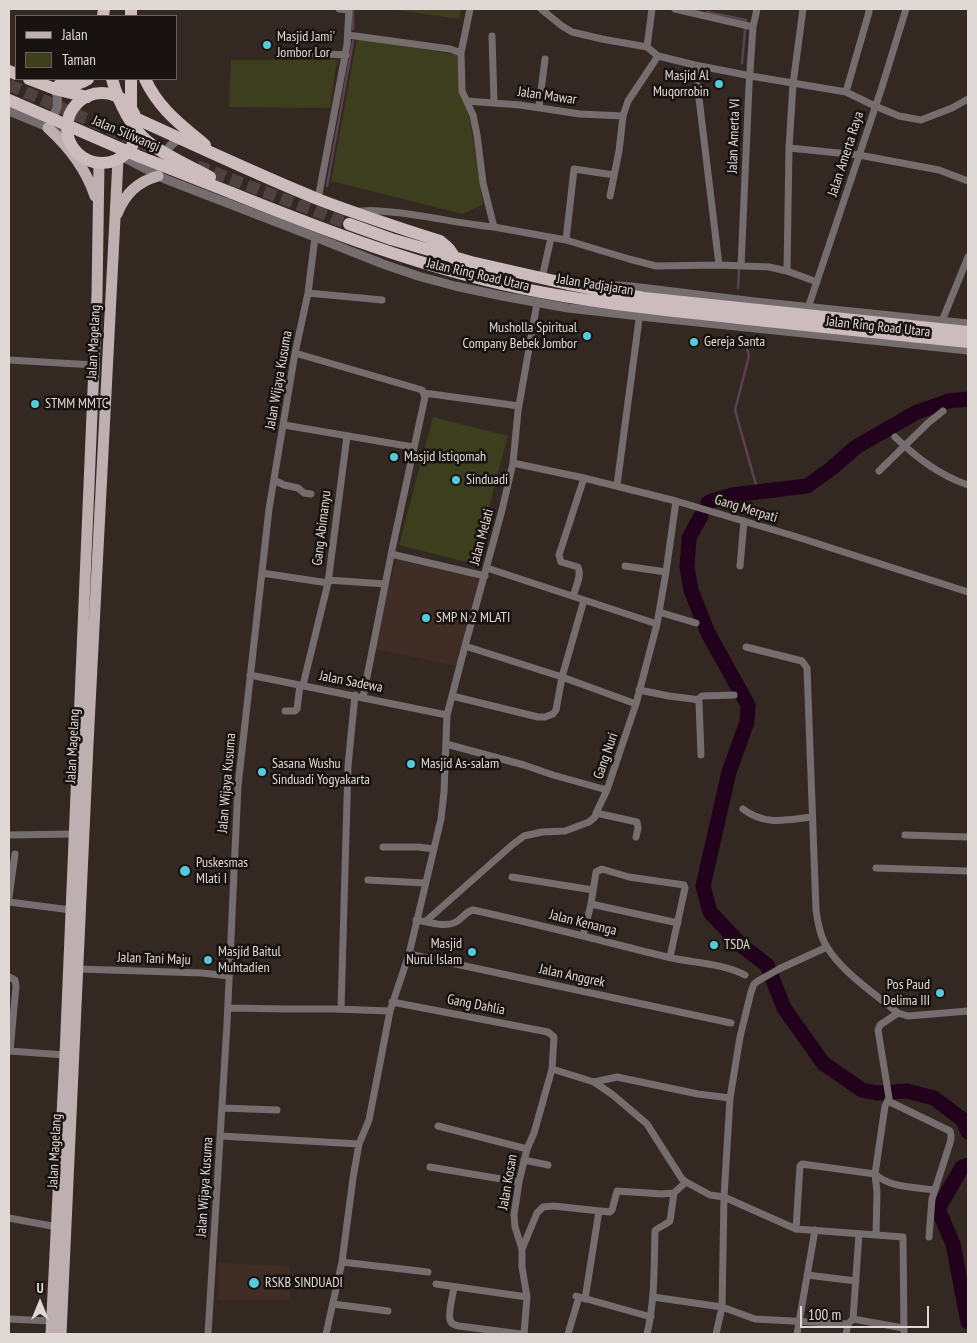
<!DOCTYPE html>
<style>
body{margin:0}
#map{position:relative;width:977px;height:1343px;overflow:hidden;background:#342823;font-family:"PT Sans Narrow",sans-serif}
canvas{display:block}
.frame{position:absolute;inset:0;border:10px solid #e0d8d4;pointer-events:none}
.legend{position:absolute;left:15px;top:15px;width:162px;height:65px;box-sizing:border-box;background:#181210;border:1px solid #68615e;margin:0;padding:6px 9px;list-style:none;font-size:15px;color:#e0d8d4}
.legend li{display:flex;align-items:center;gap:10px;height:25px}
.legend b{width:25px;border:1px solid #68615e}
.north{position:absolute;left:15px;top:1278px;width:50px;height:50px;-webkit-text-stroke:4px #181210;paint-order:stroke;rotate:0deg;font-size:14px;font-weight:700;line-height:20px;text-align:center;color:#e0d8d4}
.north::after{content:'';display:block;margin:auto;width:18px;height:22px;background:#e0d8d4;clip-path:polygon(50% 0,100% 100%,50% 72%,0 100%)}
.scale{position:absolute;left:800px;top:1306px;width:129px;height:22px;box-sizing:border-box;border:2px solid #e0d8d4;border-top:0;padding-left:6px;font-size:15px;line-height:18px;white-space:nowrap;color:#e0d8d4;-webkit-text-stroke:4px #181210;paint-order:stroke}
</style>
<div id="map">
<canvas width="977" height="1343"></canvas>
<div class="frame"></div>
<ul class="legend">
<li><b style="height:6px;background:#beafb1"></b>Jalan</li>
<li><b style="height:14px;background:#3d3e1d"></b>Taman</li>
</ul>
<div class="north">U</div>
<div class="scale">100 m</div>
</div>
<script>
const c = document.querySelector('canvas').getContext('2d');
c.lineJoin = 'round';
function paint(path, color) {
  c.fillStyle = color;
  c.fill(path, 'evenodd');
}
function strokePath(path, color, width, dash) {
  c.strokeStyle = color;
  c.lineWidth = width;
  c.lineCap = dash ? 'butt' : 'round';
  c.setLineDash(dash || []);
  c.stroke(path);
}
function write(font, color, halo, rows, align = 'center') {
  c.font = font + ' "PT Sans Narrow",sans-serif';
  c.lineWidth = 5;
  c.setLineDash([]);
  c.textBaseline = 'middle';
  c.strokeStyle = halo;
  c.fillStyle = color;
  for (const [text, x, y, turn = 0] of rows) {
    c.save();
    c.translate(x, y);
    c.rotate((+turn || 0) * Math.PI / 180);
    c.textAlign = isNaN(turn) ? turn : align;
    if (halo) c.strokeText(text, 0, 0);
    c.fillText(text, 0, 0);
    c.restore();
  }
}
paint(new Path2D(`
 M397,560L480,578L457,666L375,649L388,591Z
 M219,1263L290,1266V1300H218Z`), '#402d26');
paint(new Path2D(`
 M389,9H461L459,19Z
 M357,38L457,55L460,94L469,114L483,204L463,214L331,181Z
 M231,60H337L330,108L229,107Z
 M433,417L508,436L474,564L399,545Z`), '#3d3e1d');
strokePath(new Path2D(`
 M707,12L746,20L742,63
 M353,29V9
 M327,186L353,41
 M738,288L739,269
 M743,335L749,356L735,410L758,492`), '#5a4252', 2.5);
strokePath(new Path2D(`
 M708,503C716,498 724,498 732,495L807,486L832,468L856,447L917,412L949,401L968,399
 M701,516L689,538L687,567L691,590L708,633L748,705L747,722L729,772L703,886L710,912L741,945L767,965L784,1008L823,1063L862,1090L877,1093L907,1091L934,1098L963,1120L968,1132
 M968,1165L962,1167L938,1209L953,1244L968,1322`), '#21011b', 15);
strokePath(new Path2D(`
 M9,85L155,149
 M197,166L349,224`), '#4e423e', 12, [12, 6]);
strokePath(new Path2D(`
 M339,9L348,10
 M541,9L562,26L572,32L602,39L647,47
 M675,9L753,27
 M348,35L450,49L461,53L462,91L473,115L477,135L483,183L494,227L566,240L629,259L656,266L719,265L769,267L787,271L817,282
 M492,36L494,103
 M302,53L346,55
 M461,53L470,9
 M658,56L695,65L751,76L846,92L875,106L899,116L921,120L952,108L968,99
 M695,65L719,265
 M846,92L869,12V9
 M467,101L520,105L580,114L623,116
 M539,107L545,59
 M789,148L859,155L939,170L968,181
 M610,196L619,151L623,116L628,101L658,56L647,47L652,9
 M318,199L347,45L349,9
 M357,212C368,209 379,211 391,212C426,215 460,224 494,227
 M566,240L574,169L614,175
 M741,266L749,86L753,27L757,9
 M787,271L789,148L793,84L803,9
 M542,278L551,238
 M308,293L382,300
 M808,308L881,90L906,9
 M942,321L968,257
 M295,353L422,390L425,397L393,545L363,697
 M9,360L94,365
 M424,393L519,406
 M284,425L413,447
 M895,437C917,458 939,475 968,485
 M513,463L584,478L676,501L794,536L968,592
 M879,471L928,423L943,411
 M274,480L284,485L298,488L304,493L311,494
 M617,485L640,312
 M391,554L485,576
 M625,566L666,572
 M740,566L744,521
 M487,568L657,624
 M262,573L328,583
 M328,580L385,584
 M573,596C576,587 582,575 578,567L561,562L559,555L584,478
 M659,612L696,623
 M465,646L562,677L636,704
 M746,647L802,661L807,668L816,910C818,923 820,936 827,947C842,972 875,994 898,1013L908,1016L968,1011
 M250,675L447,715
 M303,685L328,583L347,436
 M639,690L669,696L693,699L697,700L699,702L701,755
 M452,696L538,717H545L553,714L556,710L562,677L584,600
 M697,700L702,696L734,695
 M285,711H295L297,709L300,685
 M446,744L524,765L553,775L607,790
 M743,809C765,826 786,820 812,817
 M596,813L637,822L638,828L636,837
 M9,835L74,834
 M905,835L968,837
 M383,847H418L434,849
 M876,868L968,871
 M512,877L593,890
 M368,880L425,883
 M9,897L15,854
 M9,902L71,910
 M591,904L678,923
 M416,920C428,922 445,928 456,922C463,918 465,912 473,910C538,924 602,941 667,957C693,963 722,963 745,975
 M426,921L512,845L524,836L542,832L565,831L589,822L595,817L596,813L607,790L636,704L657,624L666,572L676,501
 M583,936L591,904L596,872L602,869L629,877L684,885L685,888L670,957
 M409,954L731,1023
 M78,969L202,973L229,976
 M9,977L15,980L16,986L10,1051
 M392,1002L548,1032L554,1037L552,1069L534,1133L527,1149L519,1182L514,1215L515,1227L522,1249V1267L527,1297L524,1334
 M228,1008L286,1009H334L390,1011
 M341,1009L348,766L355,695
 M9,1051L65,1055
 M552,1069L594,1082L613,1095L647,1124L682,1179L686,1182L710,1195L724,1197L796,1229L903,1237L904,1334
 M594,1082L617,1077L698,1094L730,1098
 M888,1101L950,1131C952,1137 951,1140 949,1146L932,1199L929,1237
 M223,1108L277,1110
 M438,1126L527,1149
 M221,1136L359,1144
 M524,1160L548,1165
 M430,1167L519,1182
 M9,1218L57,1227
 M796,1229L800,1166L802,1164L875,1174L885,1106L889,1098L878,1030L880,1025L898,1013
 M876,1235L877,1192L875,1174C890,1188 915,1187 935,1190
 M522,1249L537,1213L543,1207L553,1206L610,1212L612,1210L617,1191L662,1194L674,1193L686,1182
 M342,1262L428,1272
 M807,1275L856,1281
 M436,1284L527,1297
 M454,1287C453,1295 447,1316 451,1322C453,1325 455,1325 459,1326L521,1334
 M576,1296L651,1317
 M653,1297L722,1307L755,1319L848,1324
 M585,1299L599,1211
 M333,1304L388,1311
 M9,1319L52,1321
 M853,1319L903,1328
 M208,1334L227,1024L238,786L269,509L295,353L308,293L315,237
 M326,1334L342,1262L353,1178L359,1144L369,1120L390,1011L409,954L441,819L444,792L447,715L465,646L502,510L513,463L518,411L537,303
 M568,1334L579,1297
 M647,1334C655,1300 654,1266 655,1231C658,1227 666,1225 670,1221L674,1193
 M716,1334L722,1307L724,1197L730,1098L740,1037L751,992L754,984L758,981L779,969L827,947
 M797,1334L815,1230
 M846,1334L848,1324L853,1319L859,1234`), '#756d6e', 7);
strokePath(new Path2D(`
 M9,111L43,125L69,140
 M48,122C58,112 60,102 55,89
 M123,157L165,179L315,237L383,264L418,276L455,286L502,296L568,308L640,316L968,350
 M163,157C167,148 172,143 180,138
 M605,291L617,286L632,287L755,302L968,324`), '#756d6e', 9);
strokePath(new Path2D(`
 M48,128C69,147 86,169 95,196
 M117,214C125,194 137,182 158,176
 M51,1334L65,1055L97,295L99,163
 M61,1334L88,744L118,160`), '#beafb1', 11);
strokePath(new Path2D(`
 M103,16L104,9
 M131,16V9
 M9,71L16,74
 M29,79L55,89L87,97
 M131,79V110
 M145,79C159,109 180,124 205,145
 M59,85C70,86 79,85 88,79
 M67 128a35 35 0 1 1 70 0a35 35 0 1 1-70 0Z
 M135,118C197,146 258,175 320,200C360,215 399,228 440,241C446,246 452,250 454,258
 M232,193C326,231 421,267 520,288C592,303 665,310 738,318C815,326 892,334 968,342
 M349,224L391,239L471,262L568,284L644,298L968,332`), '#cdbcbe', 12);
strokePath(new Path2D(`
 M112,79C118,101 132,131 152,145C169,157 191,167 210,177
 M9,100L138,156L232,193`), '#cdbcbe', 12);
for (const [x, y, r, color] of [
 [267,45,5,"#54cadd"],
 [719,84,5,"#54cadd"],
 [587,336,5,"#54cadd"],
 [694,342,5,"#54cadd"],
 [35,404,5,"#54cadd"],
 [394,457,5,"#54cadd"],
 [456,480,5,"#54cadd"],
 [426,618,5,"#54cadd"],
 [411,764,5,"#54cadd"],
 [262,772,5,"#54cadd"],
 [185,871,6,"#54cadd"],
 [714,945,5,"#54cadd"],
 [472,952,5,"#54cadd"],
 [208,960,5,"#54cadd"],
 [940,993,5,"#54cadd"],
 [254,1283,6,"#54cadd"]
]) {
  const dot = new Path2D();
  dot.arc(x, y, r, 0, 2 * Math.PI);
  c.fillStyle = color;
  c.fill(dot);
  strokePath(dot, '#181210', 2);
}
write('14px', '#e0d8d4', '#181210', [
 ["Masjid Jami'",277,37],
 ["Jombor Lor",277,53],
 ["Masjid Al",709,76,"right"],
 ["Muqorrobin",709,92,"right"],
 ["Musholla Spiritual",577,328,"right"],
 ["Company Bebek Jombor",577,344,"right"],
 ["Gereja Santa",704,342],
 ["STMM MMTC",45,404],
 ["Masjid Istiqomah",404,457],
 ["Sinduadi",466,480],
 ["SMP N 2 MLATI",436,618],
 ["Sasana Wushu",272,764],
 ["Sinduadi Yogyakarta",272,780],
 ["Masjid As-salam",421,764],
 ["Puskesmas",196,863],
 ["Mlati I",196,879],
 ["Masjid",462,944,"right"],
 ["Nurul Islam",462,960,"right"],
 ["TSDA",724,945],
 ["Masjid Baitul",218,952],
 ["Muhtadien",218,968],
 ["Pos Paud",930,985,"right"],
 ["Delima III",930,1001,"right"],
 ["RSKB SINDUADI",265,1283]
], 'left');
write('14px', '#e0d8d4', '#181210', [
 ["Jalan Mawar",547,96,8],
 ["Jalan Siliwangi",126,134,23],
 ["Jalan Amerta VI",734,136,-88],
 ["Jalan Amerta Raya",846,154,-72],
 ["Jalan Ring Road Utara",478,275,13],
 ["Jalan Padjajaran",595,285,9],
 ["Jalan Ring Road Utara",878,327,6],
 ["Jalan Magelang",94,342,-87],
 ["Jalan Wijaya Kusuma",279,380,-80],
 ["Gang Merpati",746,509,17],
 ["Gang Abimanyu",322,528,-83],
 ["Jalan Melati",482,537,-75],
 ["Jalan Sadewa",351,682,11],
 ["Jalan Magelang",73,746,-87],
 ["Gang Nuri",606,756,-71],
 ["Jalan Wijaya Kusuma",227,783,-85],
 ["Jalan Kenanga",583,923,14],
 ["Jalan Tani Maju",154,959,2],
 ["Jalan Anggrek",572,976,12],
 ["Gang Dahlia",476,1005,11],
 ["Jalan Magelang",55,1151,-87],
 ["Jalan Kosan",508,1182,-80],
 ["Jalan Wijaya Kusuma",205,1187,-86]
]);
</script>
